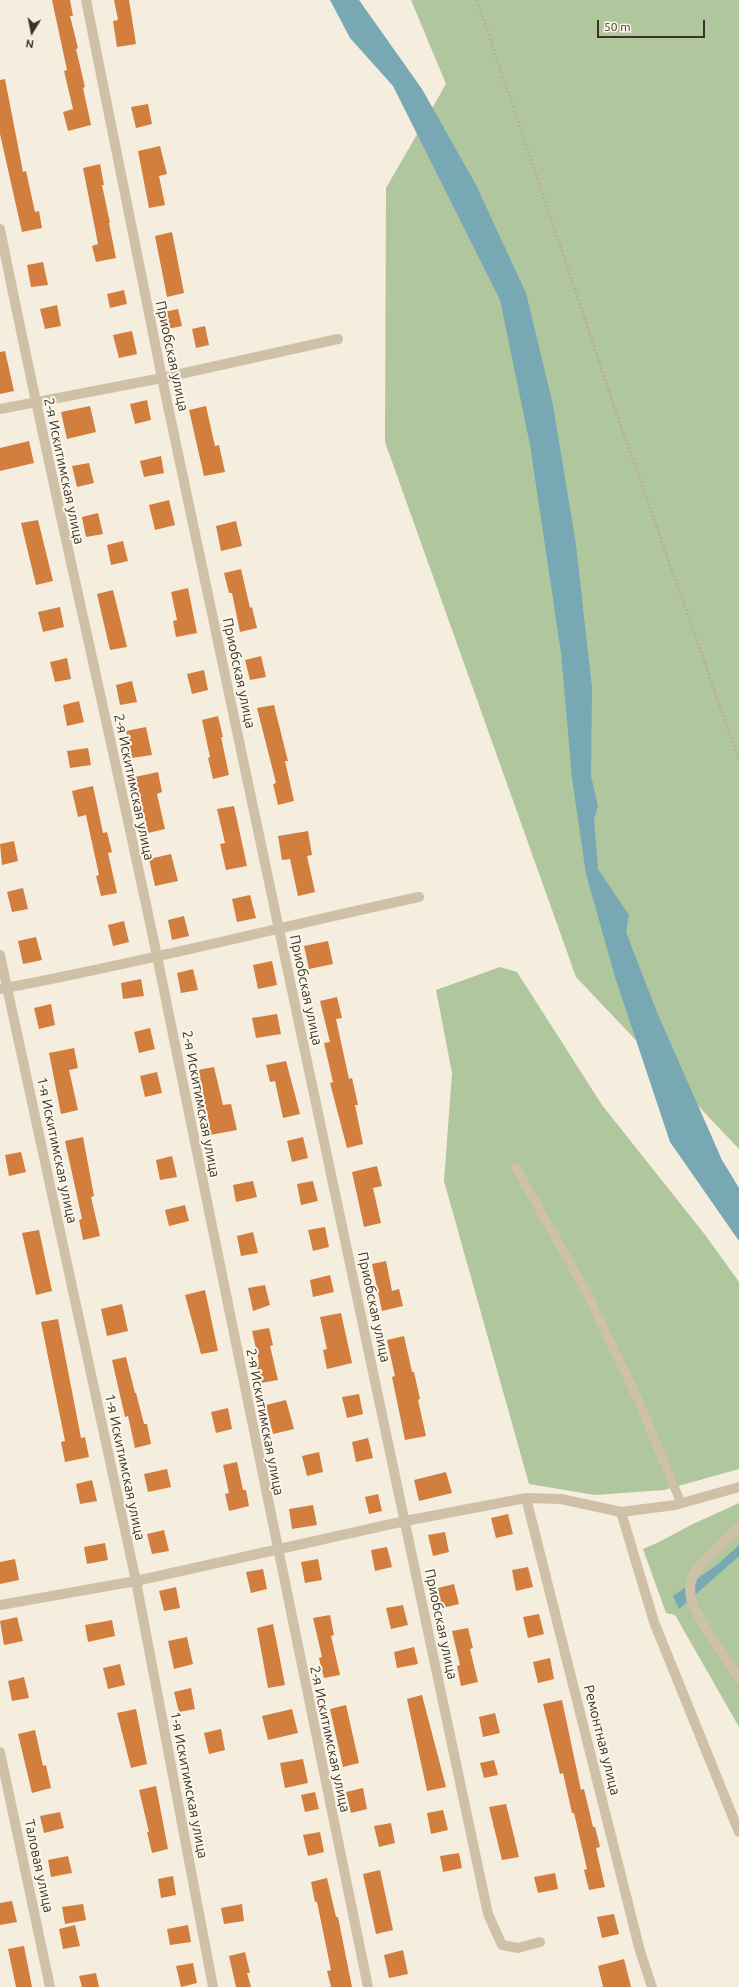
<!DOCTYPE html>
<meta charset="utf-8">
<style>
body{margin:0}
#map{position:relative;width:739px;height:1987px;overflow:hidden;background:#f5eede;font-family:Ubuntu,sans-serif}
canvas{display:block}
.north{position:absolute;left:12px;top:12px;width:40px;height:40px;-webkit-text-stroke:3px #fcf7eb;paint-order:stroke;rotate:190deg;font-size:11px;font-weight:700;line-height:16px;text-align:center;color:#3b3229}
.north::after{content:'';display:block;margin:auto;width:14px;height:18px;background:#3b3229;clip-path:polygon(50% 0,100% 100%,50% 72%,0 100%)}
.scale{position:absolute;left:597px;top:20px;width:108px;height:18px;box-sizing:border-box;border:2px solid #3b3229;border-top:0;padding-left:5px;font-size:12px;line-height:14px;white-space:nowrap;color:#3b3229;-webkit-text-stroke:3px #fcf7eb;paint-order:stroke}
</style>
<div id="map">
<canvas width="739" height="1987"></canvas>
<div class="north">N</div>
<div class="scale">50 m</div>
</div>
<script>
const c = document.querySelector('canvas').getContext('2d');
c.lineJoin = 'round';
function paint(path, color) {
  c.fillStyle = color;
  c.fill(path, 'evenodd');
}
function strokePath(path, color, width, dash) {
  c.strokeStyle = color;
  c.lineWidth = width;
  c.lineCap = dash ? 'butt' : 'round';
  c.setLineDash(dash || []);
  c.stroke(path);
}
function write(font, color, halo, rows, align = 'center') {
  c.font = font + ' Ubuntu,sans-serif';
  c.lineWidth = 4;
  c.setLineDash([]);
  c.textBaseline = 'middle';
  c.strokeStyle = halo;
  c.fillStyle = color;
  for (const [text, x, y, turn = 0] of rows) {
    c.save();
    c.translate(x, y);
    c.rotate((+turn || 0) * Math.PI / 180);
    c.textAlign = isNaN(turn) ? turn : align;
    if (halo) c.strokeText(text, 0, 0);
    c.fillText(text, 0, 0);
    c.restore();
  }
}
paint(new Path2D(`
 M411,0H739V1149L576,977L385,442L386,188L446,84Z
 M500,967L517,972L602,1105L706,1236L739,1282V1469L664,1490L595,1495L529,1484L444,1181L452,1073L436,990Z
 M739,1503V1727L675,1615L666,1613L643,1549L659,1542L693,1524Z`), '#b0c69c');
paint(new Path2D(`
 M330,0H359L422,89L476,185L526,293L553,405L576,545L592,688L591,776L598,806L594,820L598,869L629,915L626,932L656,1010L722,1160L739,1188V1241L670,1142L615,977L586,874L572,778L561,653L530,445L500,300L393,86L350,38Z
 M739,1545V1556L679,1609L673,1596L717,1565Z`), '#79a8b5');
paint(new Path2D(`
 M52,0H70L73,16H70L78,48L76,49L85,87L83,88L91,125L68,131L63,112L73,109L64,71L67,70Z
 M114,0H129L136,44L117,47L113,21L118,20Z
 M5,79L23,172L26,171L35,212L39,211L42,228L22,232L0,134V80Z
 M148,104L152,124L136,128L131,107Z
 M160,146L167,174L159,176L165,205L149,208L138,151Z
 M100,164L104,185H102L110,223H109L116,258L96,262L92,246L98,244L83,168Z
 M172,232L184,293L167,297L155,236Z
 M43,262L48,285L31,287L27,265Z
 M124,290L127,304L110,308L107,294Z
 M57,305L61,326L45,329L40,309Z
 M178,309L182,326L168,329L164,312Z
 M205,326L209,345L196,348L192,329Z
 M132,331L137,354L119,358L113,335Z
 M5,351L14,391L0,394V352Z
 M147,400L151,420L135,424L130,404Z
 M90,406L96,432L67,439L61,412Z
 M206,406L215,446L219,445L225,472L204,476L189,410Z
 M29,441L34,463L0,471V448Z
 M161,456L164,473L144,477L140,461Z
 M89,463L94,483L77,487L72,466Z
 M169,500L175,525L155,530L149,505Z
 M98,513L103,534L86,537L82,517Z
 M38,520L53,581L36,585L21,523Z
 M236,521L242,546L221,551L216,526Z
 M123,541L128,561L111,565L107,545Z
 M241,569L250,608L252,607L257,628L240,632L232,593H229L224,573Z
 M188,588L197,633L176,637L173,621L177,620L171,592Z
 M113,590L127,647L110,650L97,594Z
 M60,607L64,627L43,632L38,612Z
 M261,656L266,677L250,680L245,660Z
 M67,658L71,679L55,682L50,662Z
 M204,670L208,690L192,694L187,674Z
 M132,681L137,702L120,705L116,685Z
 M79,701L84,722L67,726L63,705Z
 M274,705L288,761H285L294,801L278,805L273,784L276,783L257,708Z
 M218,716L223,737H221L229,775L213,779L208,758L210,757L202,720Z
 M146,727L152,755L132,758L126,731Z
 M88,748L91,765L70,768L67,751Z
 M158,772L162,792L157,794L165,829L148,833L135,777Z
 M93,786L103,833L107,832L112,852L108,853L117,893L101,896L96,876L99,875L86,815L78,817L72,791Z
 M234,806L247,866L226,870L220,844L225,843L217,809Z
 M308,831L312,855L307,856L315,892L298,896L290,859L282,860L278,836Z
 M14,841L18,861L2,865L0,844Z
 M171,854L178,881L155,886L149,859Z
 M23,888L28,909L12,912L7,892Z
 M250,895L256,918L237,922L232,899Z
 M184,916L189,936L172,940L168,920Z
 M124,921L129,942L113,946L108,925Z
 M36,937L42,960L23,964L18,941Z
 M328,941L333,964L309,969L304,946Z
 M272,961L277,985L258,989L253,965Z
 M193,969L198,990L181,993L177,973Z
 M141,979L144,996L123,999L121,983Z
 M337,997L342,1018L336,1019L349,1079L352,1078L358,1105H355L363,1144L347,1148L330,1083L333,1082L324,1043L330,1042L320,1001Z
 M51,1004L55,1025L39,1029L34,1008Z
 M277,1014L281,1034L256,1038L252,1018Z
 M150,1028L155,1049L139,1053L134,1032Z
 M74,1048L78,1068L69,1070L78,1110L61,1114L49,1053Z
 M286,1061L300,1114L283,1118L275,1081L270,1082L266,1065Z
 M214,1067L223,1105L231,1104L237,1130L210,1135L205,1109L206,1108L198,1070Z
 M157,1072L162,1093L145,1097L140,1076Z
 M83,1137L94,1196L91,1197L100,1236L83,1240L79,1220L82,1219L65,1141Z
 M303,1137L308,1158L292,1162L287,1141Z
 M21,1152L26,1172L9,1176L5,1155Z
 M172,1156L177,1177L160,1180L156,1160Z
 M377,1166L382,1186L373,1188L381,1223L364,1227L352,1172Z
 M253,1181L257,1197L236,1202L233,1185Z
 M313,1181L318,1201L301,1205L297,1184Z
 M185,1205L189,1221L169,1226L165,1210Z
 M325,1227L329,1247L313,1251L308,1230Z
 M39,1230L52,1291L36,1295L22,1233Z
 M253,1232L258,1253L241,1256L237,1236Z
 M386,1261L392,1291L399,1289L403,1306L382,1311L372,1264Z
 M330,1275L334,1292L313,1297L310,1280Z
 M265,1285L270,1305L253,1311L248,1288Z
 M205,1290L218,1351L201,1354L185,1295Z
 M122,1304L128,1331L107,1336L101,1309Z
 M341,1313L352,1363L327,1369L323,1350L327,1349L320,1317Z
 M58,1319L81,1438L85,1437L89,1457L65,1462L61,1442L65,1441L41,1322Z
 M269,1328L273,1345L270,1346L278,1380L261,1383L256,1363L259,1362L252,1331Z
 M404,1336L412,1372H414L420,1399L418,1400L426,1436L405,1440L392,1377L395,1376L387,1340Z
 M126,1357L135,1393H136L144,1424H147L151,1444L135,1448L128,1416L125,1417L112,1360Z
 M359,1394L363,1414L347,1418L342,1397Z
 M286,1400L294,1429L273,1434L266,1405Z
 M228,1408L232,1429L216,1433L211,1412Z
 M368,1438L373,1458L356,1462L352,1442Z
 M319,1452L323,1472L307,1476L302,1456Z
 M237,1462L243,1490H246L249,1506L229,1511L225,1494L229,1493L223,1465Z
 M167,1469L171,1487L148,1492L144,1474Z
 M446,1472L452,1493L419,1501L414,1480Z
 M92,1480L97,1501L80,1504L76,1484Z
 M378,1494L382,1511L369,1514L365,1497Z
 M313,1505L317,1525L292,1529L289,1509Z
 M508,1514L513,1534L496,1538L491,1518Z
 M164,1530L169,1551L152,1554L147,1534Z
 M445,1532L449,1552L433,1556L428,1535Z
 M105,1543L108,1560L87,1564L84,1547Z
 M387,1547L392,1567L375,1571L371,1550Z
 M15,1559L19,1580L0,1584V1562Z
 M318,1559L322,1580L305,1583L301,1562Z
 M528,1567L533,1587L516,1591L512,1570Z
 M263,1569L267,1589L251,1593L246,1572Z
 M454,1584L459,1604L442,1608L438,1588Z
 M176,1587L180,1608L164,1611L159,1591Z
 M403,1605L408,1625L391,1629L386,1608Z
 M539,1614L544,1634L528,1638L523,1617Z
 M330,1615L334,1635L331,1636L340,1675L324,1678L319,1658L322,1657L313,1618Z
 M17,1617L23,1641L4,1645L0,1621Z
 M112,1620L115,1636L88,1642L85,1625Z
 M273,1624L285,1685L268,1688L257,1628Z
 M468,1628L473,1648L470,1649L478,1682L461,1686L457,1666L460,1665L452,1631Z
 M187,1637L193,1664L174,1669L168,1641Z
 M414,1647L418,1664L397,1668L394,1652Z
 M550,1658L554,1679L538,1683L533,1662Z
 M120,1664L125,1685L108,1689L103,1668Z
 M24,1677L29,1698L12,1701L8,1681Z
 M191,1688L195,1709L179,1712L174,1692Z
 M422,1695L446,1787L427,1791L407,1699Z
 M562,1700L581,1790L584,1789L593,1827H595L600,1847L596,1848L605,1887L589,1890L584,1870L587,1869L574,1813H572L563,1773L560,1774L543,1704Z
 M346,1705L359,1763L343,1767L330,1709Z
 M136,1709L147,1764L131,1768L117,1713Z
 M292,1709L298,1733L268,1740L262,1716Z
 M495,1713L500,1733L483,1737L479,1717Z
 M221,1729L225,1750L209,1754L204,1733Z
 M35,1730L43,1766L46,1765L51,1788L32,1793L18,1734Z
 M303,1759L308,1783L285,1788L280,1763Z
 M494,1760L498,1775L484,1778L480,1763Z
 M156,1786L168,1849L152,1853L147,1832H149L139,1790Z
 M363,1788L367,1809L351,1813L346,1792Z
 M315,1792L319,1809L305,1812L301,1795Z
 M506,1804L519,1857L502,1860L489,1807Z
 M443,1810L448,1830L431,1834L427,1813Z
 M60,1812L64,1828L44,1833L40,1816Z
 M391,1823L395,1843L379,1847L374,1826Z
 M320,1832L324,1852L308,1856L303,1835Z
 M459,1853L462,1868L443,1872L440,1856Z
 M68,1856L72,1873L51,1877L48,1860Z
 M380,1870L393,1930L376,1934L363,1874Z
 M555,1873L558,1889L538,1893L534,1877Z
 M173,1876L176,1895L161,1898L158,1879Z
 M327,1878L336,1917H338L352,1987H331L327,1971L331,1970L317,1902H315L311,1882Z
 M12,1901L17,1922L0,1925V1903Z
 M83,1904L86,1920L65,1924L62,1907Z
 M242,1904L244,1921L224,1924L221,1908Z
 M614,1914L619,1934L602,1938L597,1917Z
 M75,1925L80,1946L63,1949L59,1929Z
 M188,1925L191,1942L170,1945L167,1929Z
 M24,1946L32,1987H16L8,1949Z
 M403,1950L408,1974L389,1978L384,1955Z
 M245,1952L250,1973H247L251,1987H236L229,1956Z
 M624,1959L631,1987H603L598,1966Z
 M193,1963L197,1983L181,1987L176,1966Z
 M96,1973L99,1987H82L79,1976Z`), '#d27e3f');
strokePath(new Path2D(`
 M477,0L613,403L739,760`), '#bbab92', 2.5, [2, 2]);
strokePath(new Path2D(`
 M516,1168L587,1293L639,1402L681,1503`), '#cfc1a8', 9);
strokePath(new Path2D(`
 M86,0L162,378L488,1914L502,1945L518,1948L540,1942
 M0,229C49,474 107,717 158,961C228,1303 297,1645 368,1987
 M0,409L162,378L338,339
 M0,955L136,1581L213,1987
 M0,989C141,963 279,927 419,897
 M526,1498L640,1951L652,1987
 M621,1512L654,1622L739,1832
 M739,1527L697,1569C691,1577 689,1588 691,1598C696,1618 727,1659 739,1678
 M0,1605L136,1581L405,1521L526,1498L561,1499L621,1512L675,1505L739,1487
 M0,1752L50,1987`), '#cfc1a8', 10);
write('14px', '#3b3229', '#fcf7eb', [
 ["Приобская улица",172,356,78],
 ["2-я Искитимская улица",64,471,78],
 ["Приобская улица",239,673,78],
 ["2-я Искитимская улица",134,787,78],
 ["Приобская улица",306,990,78],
 ["2-я Искитимская улица",201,1104,79],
 ["1-я Искитимская улица",57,1150,78],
 ["Приобская улица",374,1307,78],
 ["2-я Искитимская улица",265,1422,79],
 ["1-я Искитимская улица",125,1467,78],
 ["Приобская улица",441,1624,78],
 ["2-я Искитимская улица",330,1739,78],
 ["Ремонтная улица",602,1740,76],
 ["1-я Искитимская улица",189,1785,79],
 ["Таловая улица",39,1866,78]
]);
</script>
